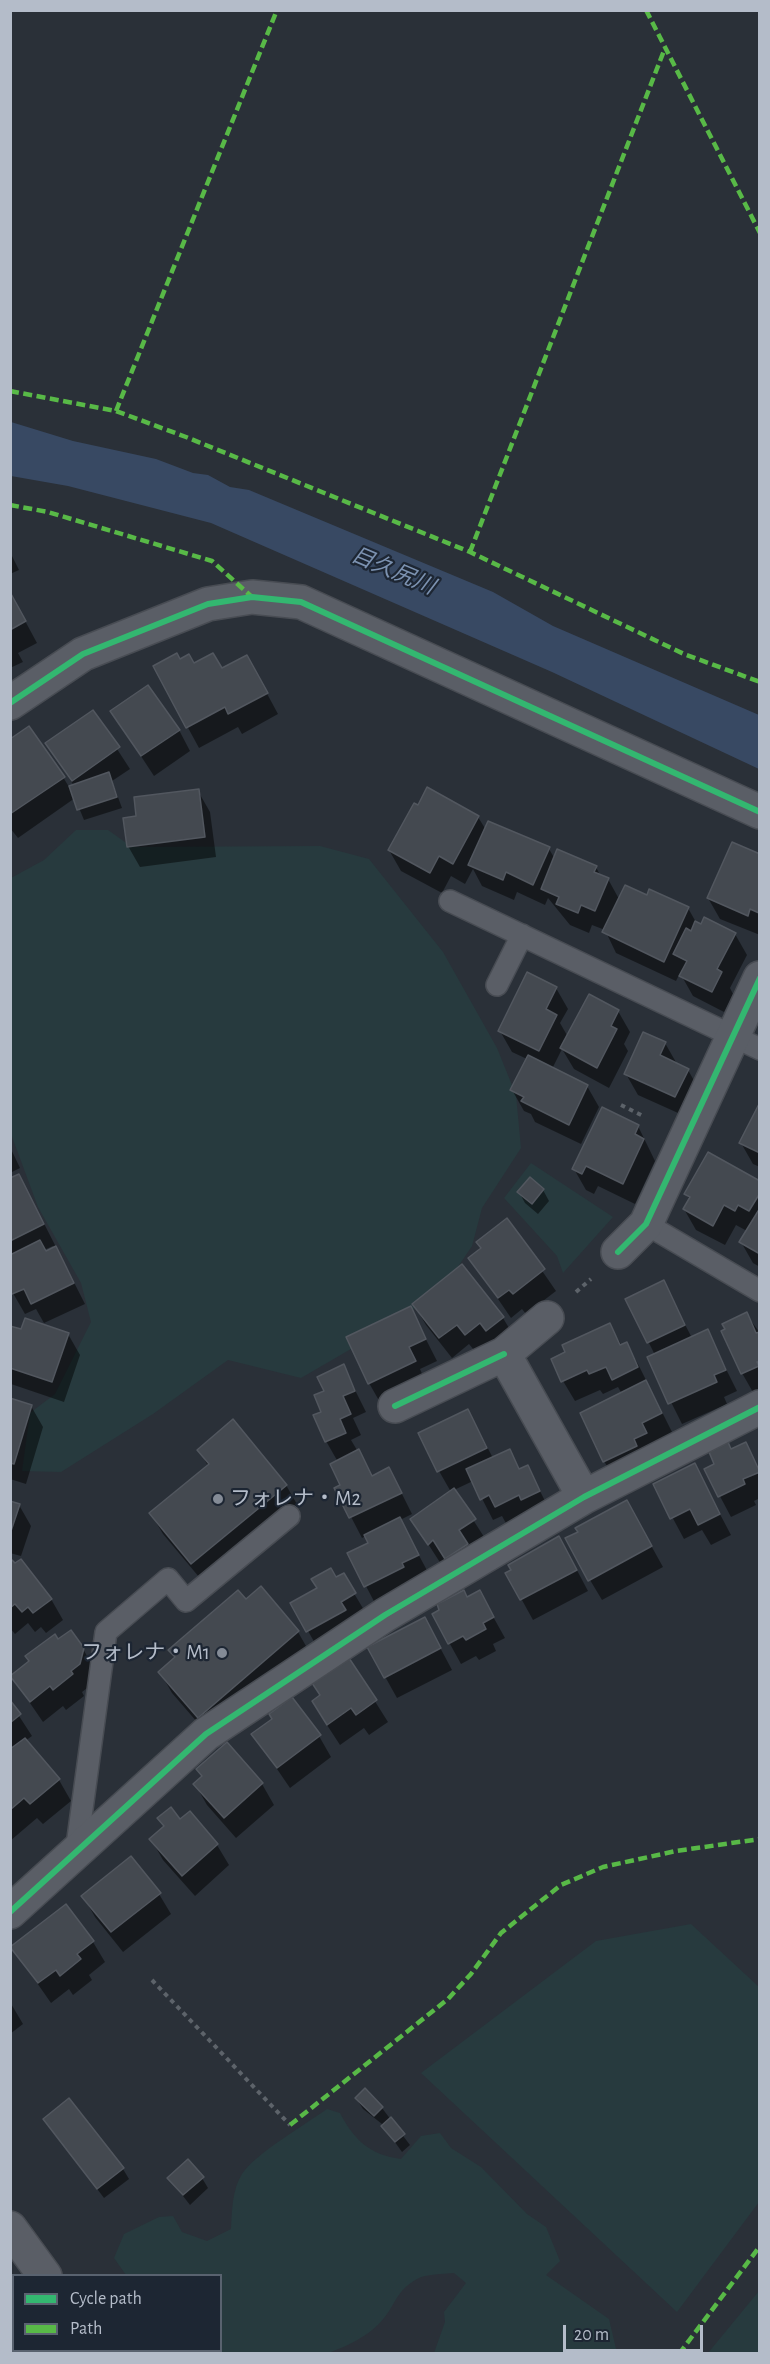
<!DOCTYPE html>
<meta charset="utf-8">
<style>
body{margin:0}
#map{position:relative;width:770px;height:2364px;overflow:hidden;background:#2a3038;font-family:"Alegreya Sans",sans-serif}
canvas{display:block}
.frame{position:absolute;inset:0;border:12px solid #b4bcc9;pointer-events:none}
.legend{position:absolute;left:12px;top:2274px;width:210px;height:78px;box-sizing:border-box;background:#1d2633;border:2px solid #59626f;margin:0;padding:8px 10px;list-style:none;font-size:18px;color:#b4bcc9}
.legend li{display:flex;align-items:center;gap:12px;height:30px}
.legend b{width:30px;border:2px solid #59626f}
.scale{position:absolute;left:563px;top:2325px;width:140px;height:27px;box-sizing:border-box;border:3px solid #b4bcc9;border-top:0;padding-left:8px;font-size:18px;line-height:21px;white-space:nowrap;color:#b4bcc9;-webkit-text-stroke:4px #1d2633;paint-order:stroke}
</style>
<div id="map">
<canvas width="770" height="2364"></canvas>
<div class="frame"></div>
<ul class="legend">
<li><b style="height:8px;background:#33b770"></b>Cycle path</li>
<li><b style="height:8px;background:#58b947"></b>Path</li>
</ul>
<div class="scale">20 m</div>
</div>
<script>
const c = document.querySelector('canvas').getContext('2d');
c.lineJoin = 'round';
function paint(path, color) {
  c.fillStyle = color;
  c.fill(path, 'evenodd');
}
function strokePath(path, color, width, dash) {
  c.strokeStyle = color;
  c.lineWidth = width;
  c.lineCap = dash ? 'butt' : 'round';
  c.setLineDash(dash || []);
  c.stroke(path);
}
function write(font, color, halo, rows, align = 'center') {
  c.font = font + ' "Alegreya Sans","Noto Sans JP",sans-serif';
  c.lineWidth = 4.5;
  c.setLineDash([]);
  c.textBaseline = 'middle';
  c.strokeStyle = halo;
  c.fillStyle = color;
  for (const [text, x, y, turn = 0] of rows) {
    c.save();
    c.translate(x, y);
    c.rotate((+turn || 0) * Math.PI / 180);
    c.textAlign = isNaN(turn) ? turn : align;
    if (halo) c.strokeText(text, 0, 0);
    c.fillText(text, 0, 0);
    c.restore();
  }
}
paint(new Path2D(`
 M76,830H108L132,847L320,846L369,859L443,952L497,1048L516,1095L521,1148L482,1208L472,1246L443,1289L375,1335L301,1378L228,1360L153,1414L61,1472L22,1471L30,1413L55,1394L91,1322L81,1283L38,1207L11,1134V878L44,860Z
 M531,1163L613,1217L563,1273L557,1256L504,1198Z
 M691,1924L759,1987V2202L677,2312L421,2073L596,1941Z
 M327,2109L340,2113C354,2140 370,2155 401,2159L421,2136L440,2133L451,2148L481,2167L527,2214L546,2227L560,2261L546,2275L609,2319L617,2353H434L445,2322L444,2312L466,2283L454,2273C443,2274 426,2274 417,2279C396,2291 397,2302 384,2318C370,2336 346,2347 325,2354L187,2353L186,2351L220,2350V2276L126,2275L114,2258L124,2234L159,2217L173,2216L182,2232L207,2241L231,2229C232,2211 232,2190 242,2174C255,2154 306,2124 327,2109Z
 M759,2291V2353H708Z`), '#273a3e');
paint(new Path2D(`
 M11,422L73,441L156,459L193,473L208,475L230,487L249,490L493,592L553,626L759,715V769L552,672L211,523L68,486L11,476Z`), '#384963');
paint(new Path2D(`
 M10,552L19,570L10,574Z
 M10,593L37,643L18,653L23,662L10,668Z
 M180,661L258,677L278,714L242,734L238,727L199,748L155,667Z
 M93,712L130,769L112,781L122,808L84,820L75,798L18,838L10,828V741L63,777L69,787L74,786L47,743Z
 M112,712L179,730L190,751L154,776Z
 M198,791L210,812L216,857L140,867L128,846Z
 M478,817L486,830L549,849L555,859L596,867L601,877L608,879L619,899L648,897L688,908L697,924L735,934L747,955L730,988L733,994L724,1012L693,996L680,973L676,981L616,953L605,930L592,925L589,933L570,925L548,898L545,905L517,892L514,900L482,886L473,869L465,884L451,876L442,893L401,871L389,850Z
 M760,855V935L720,919L708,898Z
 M556,988L568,1009L560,1023L568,1037L618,1011L630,1032L624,1044L628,1051L609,1088L574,1069L562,1049L552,1069L587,1086L599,1107L581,1144L535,1122L531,1114L524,1111L512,1090L527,1059L512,1052L500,1031Z
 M644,1034L665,1043L677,1064L688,1070L700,1091L687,1117L638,1095L626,1074Z
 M760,1106V1167L753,1164L741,1143Z
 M638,1126L655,1161L635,1204L598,1186L594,1194L586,1190L574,1169Z
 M10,1147L20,1168L10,1173Z
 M10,1179L30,1196L85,1304L44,1323L36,1309L25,1314L10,1288ZM53,1246L54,1248L46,1253L44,1250Z
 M760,1182V1267L753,1263L741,1242L747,1231L736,1225L725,1245L696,1230L684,1209L690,1200L686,1194Z
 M543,1190L549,1201L538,1214L525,1203L519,1192Z
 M507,1220L556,1291L526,1314L522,1309L511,1318L470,1258Z
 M663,1282L692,1338L707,1331L737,1391L724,1397L727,1404L682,1424L649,1358L655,1355L627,1299Z
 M414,1305L503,1318L515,1338L478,1355L469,1344L452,1358L426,1325Z
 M410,1308L437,1361L420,1369L426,1383L381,1404L369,1383Z
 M746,1314L760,1333V1391L754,1394L742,1373Z
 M610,1325L622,1346L626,1344L638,1364L673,1434L616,1482L604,1461L622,1394L618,1387L603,1394L600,1390L575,1401L563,1381Z
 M11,1327L22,1331L68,1334L80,1355L64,1402L11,1384Z
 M343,1366L366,1412L353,1418L361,1435L351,1440L373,1477L400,1490L412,1514L400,1520L430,1576L377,1607L349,1554L370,1544L366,1536L362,1538L336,1488L342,1486L338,1462L326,1441L322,1413L326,1391Z
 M10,1400L31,1406L43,1427L26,1484L10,1479Z
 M468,1411L493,1458L509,1451L520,1471L528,1467L551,1513L508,1527L502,1516L493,1520L473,1481L454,1490L486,1540L441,1564L412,1519L451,1492L439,1471Z
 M745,1444L760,1469V1498L754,1501L756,1505L731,1517L706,1470Z
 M199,1450L286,1485L298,1506L204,1583L163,1534L151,1514L208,1466Z
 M694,1465L731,1535L711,1545L702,1530L684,1539L655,1485Z
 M10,1502L19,1505L31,1526L21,1556L10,1553Z
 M638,1522L663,1567L602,1600L590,1580Z
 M571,1559L588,1591L533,1620L507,1573Z
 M10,1560L51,1599L63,1620L46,1633L41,1627L35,1632L28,1623L15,1634L10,1628Z
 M343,1575L367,1615L320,1652L292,1603Z
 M467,1599L491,1613L505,1638L493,1644L496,1651L479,1660L476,1656L461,1664L434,1615Z
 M245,1601L298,1632L310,1653L210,1737L172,1693L160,1672L175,1659L170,1650Z
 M436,1640L452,1670L397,1698L369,1648Z
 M58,1641L83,1649L95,1670L91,1685L82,1692L84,1696L66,1710L63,1706L43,1722L12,1677Z
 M347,1657L388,1722L369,1735L364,1728L340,1745L325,1722L321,1696Z
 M10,1702L32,1736L25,1741L59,1780L71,1801L43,1824L37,1818L10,1841Z
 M274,1720L319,1736L331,1757L290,1788L253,1734Z
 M227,1744L262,1784L274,1805L236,1838L207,1805L195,1784Z
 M159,1819L217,1845L229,1865L195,1896L163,1860L151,1839L165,1828Z
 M159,1894L171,1914L123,1952L95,1917L83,1896Z
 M93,1942L105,1962L89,1975L92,1980L73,1995L69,1989L51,2003L12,1947Z
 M10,2002L23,2024L10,2034Z
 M356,2098L382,2108L410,2145L402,2152L382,2124L363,2109Z
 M45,2120L123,2169L129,2179L104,2198Z
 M169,2178H202L208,2188L190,2205Z`), '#0007');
const building = new Path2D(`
 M10,592L26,621L10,630Z
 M177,653L180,659L189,654L194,663L213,653L222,668L247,655L268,693L228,714L225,707L186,728L153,666Z
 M148,685L180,730L141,756L110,711Z
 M93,710L120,747L72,781L45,743Z
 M29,726L65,777L10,814V739Z
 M109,772L117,797L77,810L69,786Z
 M427,787L479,816L453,864L439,856L430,873L388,850L414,803L418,805Z
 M199,789L205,837L127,847L123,818L136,816L134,797Z
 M488,821L550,847L533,885L506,872L503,880L468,865Z
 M732,842L760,854L759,913L750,909L748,916L707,898Z
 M557,849L597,866L594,872L609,878L595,911L581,905L578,913L556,904L559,897L541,889Z
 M625,885L647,895L649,889L689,907L664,962L602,932Z
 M704,917L736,933L717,969L722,972L712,992L679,976L687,961L673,954L686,928L691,931L695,921L701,924Z
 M527,972L557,987L546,1009L557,1015L539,1051L498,1031Z
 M589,994L619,1010L611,1026L617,1029L597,1068L560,1048Z
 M643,1032L666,1042L660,1055L689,1069L675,1097L624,1074Z
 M528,1055L588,1085L569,1125L521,1101L524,1097L510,1090Z
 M760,1102V1153L739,1143Z
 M602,1107L639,1125L635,1134L644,1139L623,1184L586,1166L582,1174L572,1169Z
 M708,1152L760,1181V1193L749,1211L738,1205L735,1211L724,1205L713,1226L683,1209L690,1197L684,1194Z
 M19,1174L44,1224L10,1241V1178Z
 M530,1177L544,1189L532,1204L517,1192Z
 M760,1208V1254L739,1242Z
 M507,1218L545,1269L513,1294L509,1290L498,1298L468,1258L481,1248L476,1242Z
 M40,1240L46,1251L56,1246L74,1283L31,1304L24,1289L12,1294L10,1291V1255Z
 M462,1264L504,1317L486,1331L480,1323L465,1335L457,1325L439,1338L412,1304Z
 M664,1280L685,1325L647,1343L625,1299Z
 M411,1306L426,1339L409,1347L416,1361L368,1384L346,1337Z
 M747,1312L756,1333L760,1332V1361L757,1362L759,1366L741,1374L721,1331L725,1329L722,1324Z
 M25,1318L69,1333L52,1382L10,1368V1326L21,1329Z
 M610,1323L620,1345L627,1342L638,1367L612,1380L606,1367L589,1374L587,1370L561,1382L551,1359L565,1352L562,1345Z
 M708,1329L726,1370L714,1375L717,1382L668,1404L647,1357Z
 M344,1364L355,1391L343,1396L351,1414L340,1419L346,1433L325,1442L313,1415L321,1412L314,1395L324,1391L317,1377Z
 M646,1380L662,1413L642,1423L647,1433L634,1439L637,1446L603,1462L580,1413Z
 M10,1398L32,1405L14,1464L10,1463Z
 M468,1409L487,1448L437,1472L418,1433Z
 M233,1419L287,1485L191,1564L149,1513L209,1464L197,1450Z
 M728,1442L731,1449L746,1442L760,1472L743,1479L745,1484L718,1497L704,1469L714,1464L709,1452Z
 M359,1449L372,1476L389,1467L402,1493L349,1518L334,1488L340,1485L330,1464Z
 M510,1449L519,1469L528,1465L540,1491L521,1500L519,1495L495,1507L489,1495L480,1500L466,1469Z
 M695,1463L720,1514L698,1525L690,1509L670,1519L653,1484Z
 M454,1488L476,1519L459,1530L468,1544L445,1559L433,1540L428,1545L410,1519Z
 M627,1500L652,1546L588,1581L565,1538L578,1532L575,1528Z
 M10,1501L20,1504L10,1534Z
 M400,1517L419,1555L402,1563L404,1567L364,1587L347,1553L368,1543L364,1535Z
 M559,1536L577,1570L520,1600L505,1573L511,1570L508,1565Z
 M10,1558L15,1563L21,1559L52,1599L33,1613L28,1607L22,1612L15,1604L10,1608Z
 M331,1568L336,1577L344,1573L356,1593L341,1602L346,1610L306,1632L290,1603L317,1588L311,1579Z
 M261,1586L299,1631L198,1718L158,1672L175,1657L168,1650L238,1590L246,1599Z
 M464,1590L467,1597L480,1590L494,1617L483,1623L486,1629L466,1640L463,1636L448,1644L432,1614L439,1610L437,1604Z
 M425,1617L441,1648L384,1678L367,1647Z
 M71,1630L84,1648L80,1664L71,1671L73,1674L53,1690L50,1686L30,1702L10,1676L29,1661L25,1656L55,1634L58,1639Z
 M347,1655L377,1700L356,1715L351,1708L327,1725L312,1701L320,1695L310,1680Z
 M292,1697L321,1735L277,1768L251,1734L272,1719L269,1714Z
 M10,1700L21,1714L10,1723Z
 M25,1738L60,1779L30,1804L24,1798L10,1810V1749Z
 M227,1742L263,1783L224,1818L193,1784L202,1776L196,1769Z
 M171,1807L180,1819L190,1811L218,1844L182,1876L149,1839L164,1826L157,1818Z
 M131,1856L161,1893L111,1932L81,1896Z
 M66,1904L94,1941L77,1954L81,1959L60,1976L56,1970L38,1983L10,1947Z
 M365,2088L383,2107L374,2116L355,2098Z
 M69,2098L124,2168L97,2189L43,2119Z
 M391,2117L405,2134L395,2142L381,2126Z
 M188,2159L204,2177L183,2195L167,2178Z`);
paint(building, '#444950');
strokePath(building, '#52575f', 1.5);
const lane = new Path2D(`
 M450,901L760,1049
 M497,985L522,935
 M646,1224L760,1291
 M76,1853L106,1632L168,1579L186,1601L289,1516`);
const street = new Path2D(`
 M10,703L83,654L208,604L252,597L301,602L760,812
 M618,1252L646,1224L760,978
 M547,1318L504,1354L584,1497
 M395,1406L504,1354
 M10,1912L206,1734L385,1615L584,1497L760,1407
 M10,2228L45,2276
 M99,2350L101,2354`);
strokePath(lane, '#484c53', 24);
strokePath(street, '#484c53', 36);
strokePath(new Path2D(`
 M621,1105L643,1116
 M576,1292L591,1279
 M152,1980L290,2125`), '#5d636a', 4, [4.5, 4.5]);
strokePath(lane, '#5a5e66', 21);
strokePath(street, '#5a5e66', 33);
strokePath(new Path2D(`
 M646,10L760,233
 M10,391L116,411L186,437L470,552L684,654L760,682
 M116,411L277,10
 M10,505L48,512L212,561L252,597
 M470,552L665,48
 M290,2125L448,1999L471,1974L501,1933L561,1885L603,1867L676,1851L760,1839
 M679,2354L760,2246`), '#58b947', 4.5, [9, 4.5]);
strokePath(new Path2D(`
 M10,703L83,654L208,604L252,597L301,602L760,812
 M618,1252L646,1224L760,978
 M395,1406L504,1354
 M10,1912L206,1734L385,1615L584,1497L760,1407`), '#33b770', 6);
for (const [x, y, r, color] of [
 [218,1499,6,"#848b96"],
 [222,1653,6,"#848b96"]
]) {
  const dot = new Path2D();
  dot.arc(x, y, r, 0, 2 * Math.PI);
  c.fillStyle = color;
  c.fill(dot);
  strokePath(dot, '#1d2633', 2);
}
write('21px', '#b4bcc9', '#1d2633', [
 ["フォレナ・M2",230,1499],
 ["フォレナ・M1",210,1653,"right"]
], 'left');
write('italic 22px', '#7c92b1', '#1d2633', [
 ["目久尻川",393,571,23]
]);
</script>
